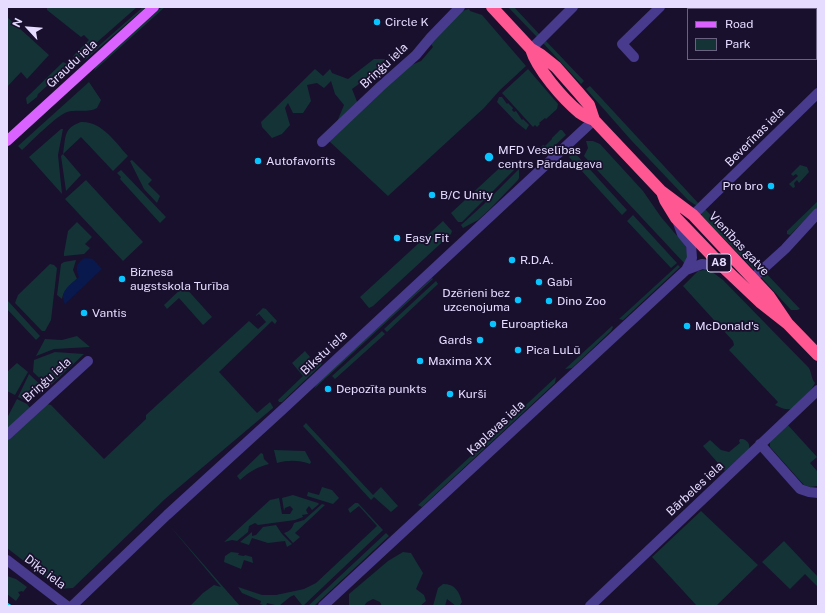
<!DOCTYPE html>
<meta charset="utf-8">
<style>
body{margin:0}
#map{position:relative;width:825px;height:613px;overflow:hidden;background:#19102d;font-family:"Public Sans",sans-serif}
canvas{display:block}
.frame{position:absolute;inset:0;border:8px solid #e5dcff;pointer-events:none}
.legend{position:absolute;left:687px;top:8px;width:130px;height:52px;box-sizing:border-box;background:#19102d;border:1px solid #6b6281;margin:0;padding:5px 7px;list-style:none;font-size:12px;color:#e5dcff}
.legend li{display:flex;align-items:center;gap:8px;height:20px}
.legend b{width:20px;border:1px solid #6b6281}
.north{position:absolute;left:8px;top:8px;width:40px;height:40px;-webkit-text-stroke:3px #19102d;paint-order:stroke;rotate:296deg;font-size:11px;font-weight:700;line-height:16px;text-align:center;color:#e5dcff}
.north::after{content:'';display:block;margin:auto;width:14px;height:18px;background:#e5dcff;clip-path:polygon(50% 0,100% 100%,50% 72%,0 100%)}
</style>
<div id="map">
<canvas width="825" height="613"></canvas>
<div class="frame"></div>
<ul class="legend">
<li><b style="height:5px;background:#da63ff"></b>Road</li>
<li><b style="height:11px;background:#133337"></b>Park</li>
</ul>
<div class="north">N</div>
</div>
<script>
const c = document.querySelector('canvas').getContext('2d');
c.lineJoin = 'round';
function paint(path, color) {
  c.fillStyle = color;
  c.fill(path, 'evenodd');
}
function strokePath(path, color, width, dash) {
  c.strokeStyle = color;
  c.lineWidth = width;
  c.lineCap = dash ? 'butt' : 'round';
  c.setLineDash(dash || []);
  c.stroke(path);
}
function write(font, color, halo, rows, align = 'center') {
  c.font = font + ' "Public Sans",sans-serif';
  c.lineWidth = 3.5;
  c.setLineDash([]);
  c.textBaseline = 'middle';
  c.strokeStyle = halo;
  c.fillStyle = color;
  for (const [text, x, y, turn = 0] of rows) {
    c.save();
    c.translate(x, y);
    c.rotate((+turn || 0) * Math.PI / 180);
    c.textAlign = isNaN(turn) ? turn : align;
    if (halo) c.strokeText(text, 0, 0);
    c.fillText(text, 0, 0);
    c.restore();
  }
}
paint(new Path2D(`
 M47,7H137L78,59L73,57L74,55L89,40L84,35L81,37L47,10Z
 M143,7H146L84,61L86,57Z
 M162,7H165L94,71L97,64Z
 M508,7H514L541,36L539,38L536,36Z
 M469,9L470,11L482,15L526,66L500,90L484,108L388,196L329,141L344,105L335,94L331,81L324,88L317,83L307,85L311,101L303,113H293L288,103L285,108L290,125L282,134L272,138L262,127L261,122L315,69L323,76L330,69L332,73L348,79L374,59H389L385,65L352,89L360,109L409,66L421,61L433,47L429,41L462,11Z
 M7,17L49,55L27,79L21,72L7,87Z
 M546,41L584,81L581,84L543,43Z
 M63,62L67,64L68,67L38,94L37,97L28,104H27L26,98Z
 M528,69L558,104L557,109L546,119L545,118L539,123L540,124L537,127L535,125L533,127L502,93Z
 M89,82L101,100L97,108C89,113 77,109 67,112C56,116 32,141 22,150L18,146Z
 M590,86L699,204L697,206L688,200L631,140L586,89Z
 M499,97H502L507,104L508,103L513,108L512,110L514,112L516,111L522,120L523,119L529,125L526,130L516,122L497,102Z
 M81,122C102,121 116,143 128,156L113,171L81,137L63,154L81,175L66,191L61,156L63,154C66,137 63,128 81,122Z
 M61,129H63L58,155L62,194L29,157Z
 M560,130H562L566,135L546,154L536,152L543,145L545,146L552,139V138Z
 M586,141H593L600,144L643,191L661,217L684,244L686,247L688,257L685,264L584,156L588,148Z
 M574,152L627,210L622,215L569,157Z
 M132,160L152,180L148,184L160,196L157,203L144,189L130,161Z
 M507,161L512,166L513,165L514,170L462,222H458L451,213Z
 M800,165L807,167L809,172L799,183L797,180L794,183L795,187L793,188L789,184L798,176L796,174L793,176L791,174Z
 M519,169V178L518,180L489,210L478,220L463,228L461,225L483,205Z
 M121,170L166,217L160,223L120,179L121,177L117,173Z
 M86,180L143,242L123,261L65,199Z
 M818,201V207L790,235L787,234V231Z
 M705,209L800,309L797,310H791L760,276L702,216L701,213Z
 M633,215L677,263L671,268L627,221Z
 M443,221L452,231L451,234L373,306L369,308L360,297Z
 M77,222L92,237L85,244L90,248L84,254L64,256V253L68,231Z
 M76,260L73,270L77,279C71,284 63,291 62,299L57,295L61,264L64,262Z
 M50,264L54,265L57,268L51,320L45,331H42L15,303L18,295Z
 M678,265L680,267L623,320L619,319Z
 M704,270L711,271L723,280L809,368C812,374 811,378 815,383C812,389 801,405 794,408C788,411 781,408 775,405L778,402L729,350L734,345L733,341L683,286L698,271Z
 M432,278L433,279L314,389L318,382Z
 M436,281L438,284L387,332L384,329Z
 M184,286L212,317L203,325L179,298L167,309L164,305Z
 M8,301L40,336L36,340L7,309Z
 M263,308L266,309L277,321L275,324L272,321L219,372L257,413L270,402L273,407V408L165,499L73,588L60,589L7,548V440L47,404L51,405L104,459L146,419V415L249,321L258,329L266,322L259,314L256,316V315Z
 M612,326L613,327L611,331L572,368L565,369Z
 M382,331L385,334L335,379L332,376Z
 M77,336L90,347L54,349L36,356L45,339L62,340Z
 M305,351L310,357L302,365L308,372L323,359L321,365L282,402H279L278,400L303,376L292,363Z
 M55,352L84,354L49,387L33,372L34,360Z
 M17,363L28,372L15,395L7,391V372Z
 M29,374L45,389L40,394L35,392L27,401L18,397Z
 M556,377L555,383L427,502L422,507L418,505Z
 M17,399L27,404L30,408L7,429V418Z
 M306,423L373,495L381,487L398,506L391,512L374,497L371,500L303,426Z
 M787,424L817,457L810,463L818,472L817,486L810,487L804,485L770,447V440Z
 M740,439H743C748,441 750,444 749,449L725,471L703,446L710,440L721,450L729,452L740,443L739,441Z
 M274,450L305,451L311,462L310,464C299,460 288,460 277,463Z
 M261,453L263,454L264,459L269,464C257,467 249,472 240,480L237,476Z
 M322,487L332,490L339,498L333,504L307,496L308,492L319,495Z
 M293,495L318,503L319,504L312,510L309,506L306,510L308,514L302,515L303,517L295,520L258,525L255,523L249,526L248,532L237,541L232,540L224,542L270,500L279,498L282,514H290L293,509L290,506L285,508L284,511L282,498Z
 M355,503H358L383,530L303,606H301L302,605L294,595L290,597L279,606L267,603L266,606L260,604L261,601L242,593L238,587L262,595H276L304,589L316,583L377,526L359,506L350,513L348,509Z
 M322,504L325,505L295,533L300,537L293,543L284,533C290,531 292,529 294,523L304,520Z
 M701,511L758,565L716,606H697L652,557Z
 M169,525L240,606H190L203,593L214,585L221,587Z
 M276,525L282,534L292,544L287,547L285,541L268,543L252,538L249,545L240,542L252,532V536L256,535L263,527Z
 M386,533L389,536L314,606H308Z
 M784,541L818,577V587L805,574L790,589L762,562Z
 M231,552L239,553L238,555L244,556L245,555L252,557L253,563L244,560L241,569L224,562L225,556Z
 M403,552L411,553L423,573L416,589L424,595L426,601L420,606H382L380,602L373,599L367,602L364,606H350L349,605V594L388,561Z
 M7,576L16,579L27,587L23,592L22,591L18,592L20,595L16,601L7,594Z
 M443,584C455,584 459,591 462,602L460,605L456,606L447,599L445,606H433L438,588Z`), '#133337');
paint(new Path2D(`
 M85,258L93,259L102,269L65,304C58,292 71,284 79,277C75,269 76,262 85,258Z`), '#09184d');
strokePath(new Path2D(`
 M531,49L573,7
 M634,57L622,44L660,7
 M322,142L381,86L416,55L431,37L460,7
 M693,215L818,93
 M686,270L702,264L723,267
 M753,278L785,249L818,213
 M7,435L88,361
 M760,444L800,489L809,492L818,493
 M7,560L67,606
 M72,606L167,515L281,411L594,120
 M323,606L686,270L692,258L691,245L682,234L677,220
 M590,606L818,390`), '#483a8d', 10);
strokePath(new Path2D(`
 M7,141L154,7`), '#da63ff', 10);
strokePath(new Path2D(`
 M492,7L531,49L541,55L556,67L578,92L589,105L594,120
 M531,49C537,69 563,99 580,113C584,116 589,118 594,120L661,191L693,215L769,296L788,324
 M662,192L665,200L676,218L723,267L760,302L788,324L818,355`), '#ff5791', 12);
strokePath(new Path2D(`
 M7,604L10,606`), '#08c5ff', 3, [6, 5]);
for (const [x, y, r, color] of [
 [377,22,4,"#08c5ff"],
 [489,157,5,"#08c5ff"],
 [258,161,4,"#08c5ff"],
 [771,186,4,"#08c5ff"],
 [432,195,4,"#08c5ff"],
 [397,238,4,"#08c5ff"],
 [512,260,4,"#08c5ff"],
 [122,279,4,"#08c5ff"],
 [539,282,4,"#08c5ff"],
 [518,300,4,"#08c5ff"],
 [549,301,4,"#08c5ff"],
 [84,313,4,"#08c5ff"],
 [493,324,4,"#08c5ff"],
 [687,326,4,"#08c5ff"],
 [480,340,4,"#08c5ff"],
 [518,350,4,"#08c5ff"],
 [420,361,4,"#08c5ff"],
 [328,389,4,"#08c5ff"],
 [450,394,4,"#08c5ff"]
]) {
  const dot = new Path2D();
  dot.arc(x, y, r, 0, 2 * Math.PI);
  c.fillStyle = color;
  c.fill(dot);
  strokePath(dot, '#19102d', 1.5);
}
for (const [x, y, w] of [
 [719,263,24]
]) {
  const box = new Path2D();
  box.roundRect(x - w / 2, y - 9, w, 18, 3);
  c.fillStyle = '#19102d';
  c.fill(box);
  strokePath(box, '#e5dcff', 1);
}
write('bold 11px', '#e5dcff', null, [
 ["A8",719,263]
]);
write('12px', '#e5dcff', '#19102d', [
 ["Circle K",385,22],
 ["MFD Veselības",498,150],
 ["centrs Pārdaugava",498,164],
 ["Autofavorīts",266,161],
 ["Pro bro",763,186,"right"],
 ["B/C Unity",440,195],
 ["Easy Fit",405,238],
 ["R.D.A.",520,260],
 ["Biznesa",130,272],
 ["augstskola Turība",130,286],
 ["Gabi",547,282],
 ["Dzērieni bez",510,293,"right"],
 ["uzcenojuma",510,307,"right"],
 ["Dino Zoo",557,301],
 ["Vantis",92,313],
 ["Euroaptieka",501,324],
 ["McDonald's",695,326],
 ["Gards",472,340,"right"],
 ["Pica LuLū",526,350],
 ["Maxima XX",428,361],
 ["Depozīta punkts",336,389],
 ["Kurši",458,394]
], 'left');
write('12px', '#e5dcff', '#19102d', [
 ["Graudu iela",72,64,-43],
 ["Briņģu iela",384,66,-43],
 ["Beverīnas iela",755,137,-45],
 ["Vienības gatve",739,244,47],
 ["Bikstu iela",324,353,-43],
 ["Briņģu iela",47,380,-42],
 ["Kaplavas iela",496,428,-43],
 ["Bārbeles iela",695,489,-43],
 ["Dīķa iela",45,572,37]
]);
</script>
